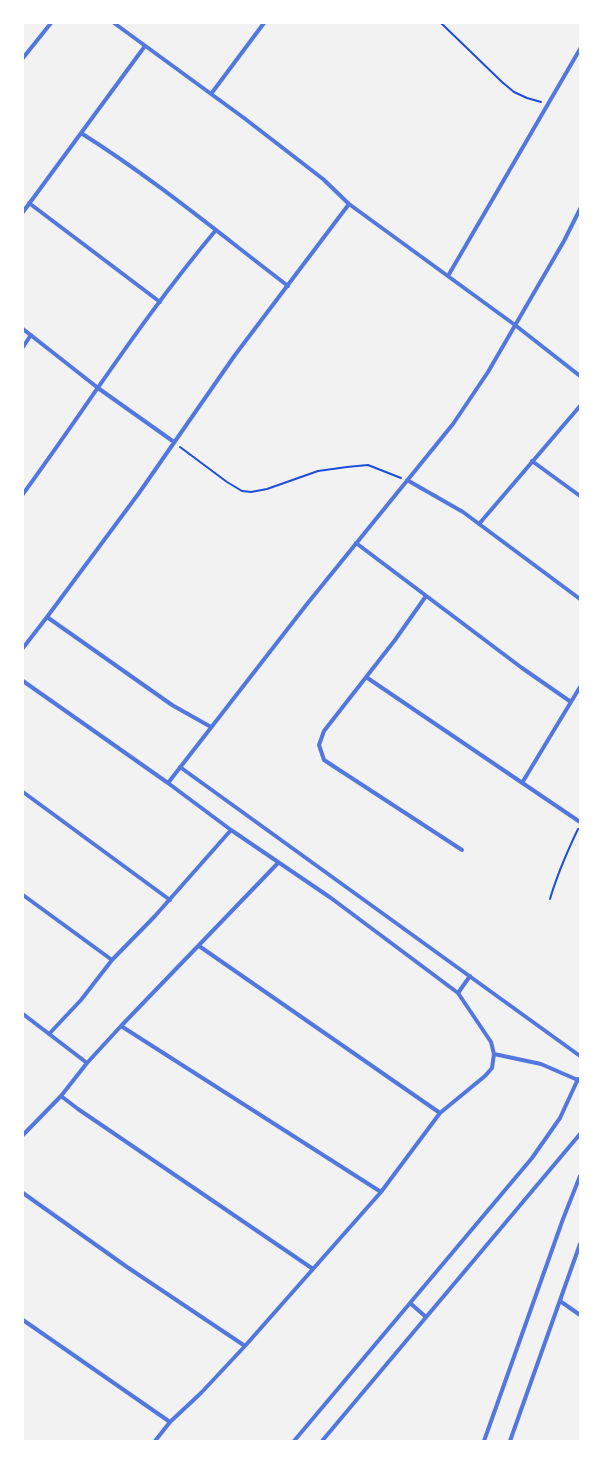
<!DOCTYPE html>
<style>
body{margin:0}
#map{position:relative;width:603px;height:1464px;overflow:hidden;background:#f2f2f2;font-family:"Alegreya Sans",sans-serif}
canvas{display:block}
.frame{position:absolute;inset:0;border:24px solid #fff;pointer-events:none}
</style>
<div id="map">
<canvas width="603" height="1464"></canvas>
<div class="frame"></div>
</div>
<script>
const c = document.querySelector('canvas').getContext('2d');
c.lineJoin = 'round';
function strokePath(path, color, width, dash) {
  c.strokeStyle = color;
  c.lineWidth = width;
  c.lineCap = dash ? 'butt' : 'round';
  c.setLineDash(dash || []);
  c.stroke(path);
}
strokePath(new Path2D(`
 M441,23L502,82L514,92L527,98L541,102
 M180,447L227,482L242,491L251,492L267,489L318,471L347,467L368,465L401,478
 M550,899C557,875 567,852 578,829`), '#1d4ed8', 2);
strokePath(new Path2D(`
 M114,23L244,118L323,179L349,204L515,325L580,376
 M23,58L51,23
 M211,94L264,23
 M81,133C154,179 220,234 288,286
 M29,203L160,302
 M23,212L145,46
 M448,276L580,49
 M23,329L98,388L174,442
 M23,347L31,335
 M532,461L580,496
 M407,480L463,512L580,599
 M23,494C87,406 146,313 216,230
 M479,524L580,406
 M356,543L522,668L571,702
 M426,596L395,640L324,731L319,745L324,760L462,850
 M47,617L172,705L211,727
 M23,648L47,617L139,493L235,355L349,204
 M366,677L580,822
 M23,681L168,783L231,830L331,898L458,993L491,1042L494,1054L492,1068L485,1076L440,1113L381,1192L245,1346L201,1393L170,1422L155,1441
 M180,767L580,1056
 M168,783L307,604L453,424L488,372L564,241L580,209
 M522,783L580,687
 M23,792L170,900
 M23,895L112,960
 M199,946L440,1113
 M458,993L470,976
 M23,1014L87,1063L121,1026L278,863
 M121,1026L381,1192
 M49,1034L81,1000L112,960L155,916L231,830
 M494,1054L541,1064L580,1081
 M61,1096L78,1109L313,1269
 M23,1135L61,1096L87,1063
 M23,1193L127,1267L245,1346
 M560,1301L580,1315
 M410,1303L426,1317
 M23,1320L170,1422
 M294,1441L532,1158L560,1118L578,1079
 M322,1441L580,1134
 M484,1441L563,1219L580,1176
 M510,1441L580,1244`), '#5277de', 4);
</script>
